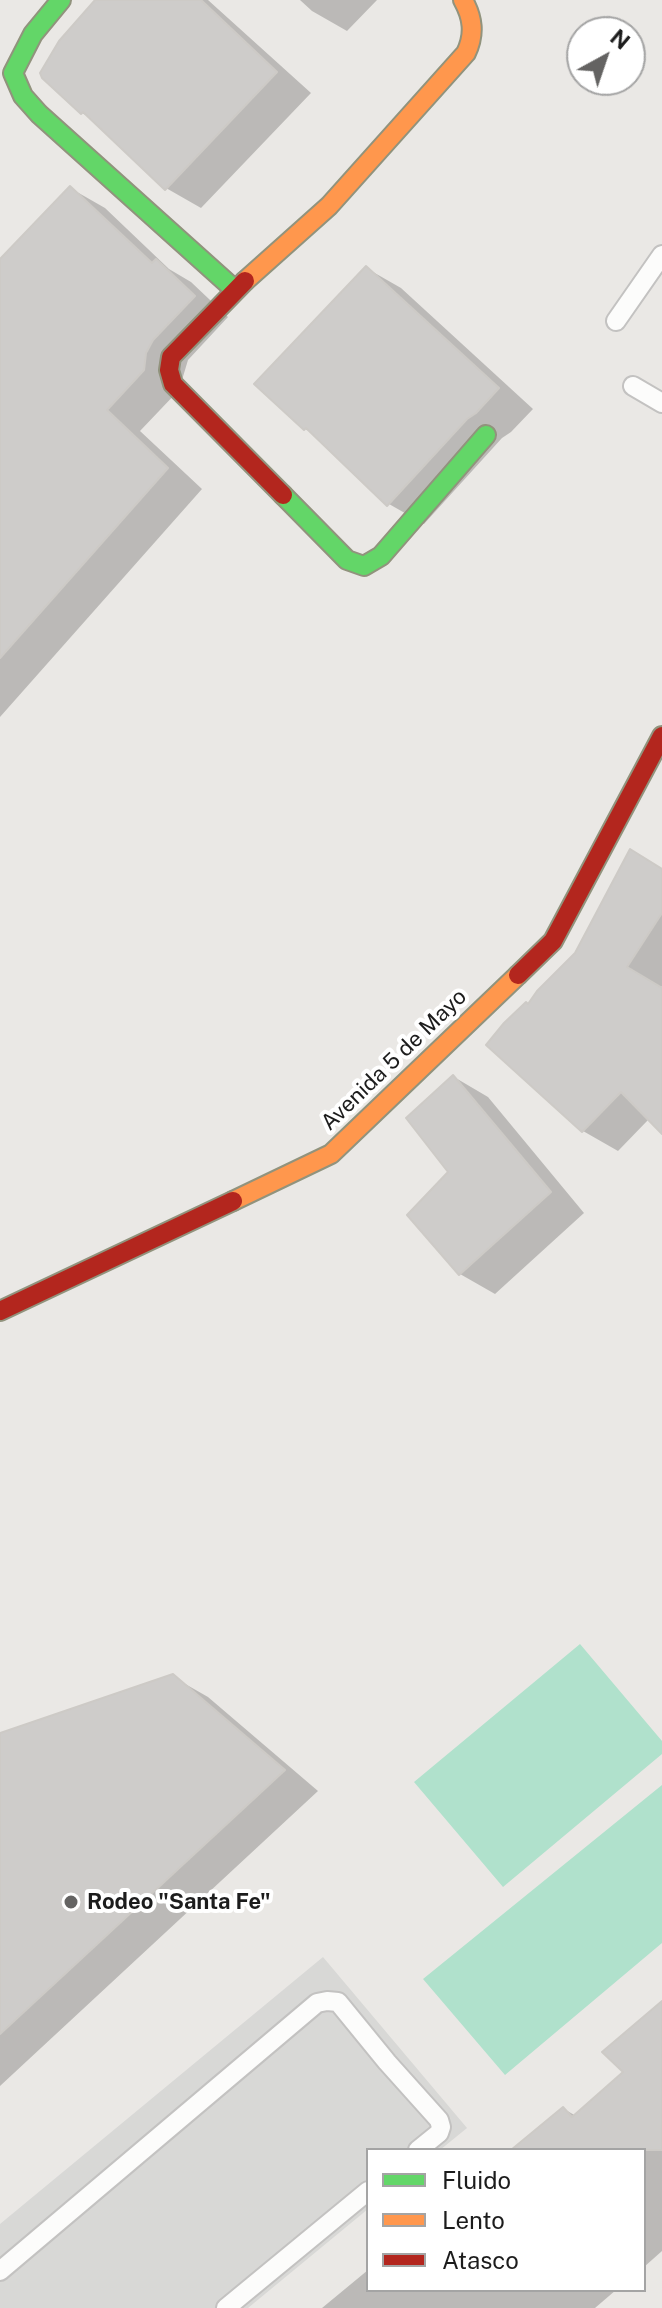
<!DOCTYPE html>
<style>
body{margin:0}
#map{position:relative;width:662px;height:2308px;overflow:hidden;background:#eae8e5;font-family:"Public Sans",sans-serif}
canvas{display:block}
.legend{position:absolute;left:366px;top:2148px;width:280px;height:144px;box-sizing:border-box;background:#fff;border:2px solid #a4a4a4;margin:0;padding:10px 14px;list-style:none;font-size:24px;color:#1c1c1c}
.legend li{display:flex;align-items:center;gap:16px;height:40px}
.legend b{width:40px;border:2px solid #a4a4a4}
.north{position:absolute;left:566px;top:16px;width:80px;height:80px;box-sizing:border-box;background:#fff;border:2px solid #a4a4a4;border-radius:50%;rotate:40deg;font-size:22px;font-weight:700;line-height:32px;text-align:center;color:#1c1c1c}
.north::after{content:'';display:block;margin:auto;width:28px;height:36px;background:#646362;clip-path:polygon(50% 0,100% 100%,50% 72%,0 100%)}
</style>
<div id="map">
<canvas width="662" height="2308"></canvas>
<ul class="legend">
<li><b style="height:10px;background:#63d668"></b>Fluido</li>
<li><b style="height:10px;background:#ff974d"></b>Lento</li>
<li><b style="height:10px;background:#b3261e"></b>Atasco</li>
</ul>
<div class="north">N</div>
</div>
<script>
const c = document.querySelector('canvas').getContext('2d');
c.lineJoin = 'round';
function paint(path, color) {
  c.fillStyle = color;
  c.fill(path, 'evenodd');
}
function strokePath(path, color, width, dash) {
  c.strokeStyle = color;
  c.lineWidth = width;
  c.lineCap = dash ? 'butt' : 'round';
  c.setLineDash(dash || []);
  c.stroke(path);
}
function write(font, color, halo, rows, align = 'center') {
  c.font = font + ' "Public Sans",sans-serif';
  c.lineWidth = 8;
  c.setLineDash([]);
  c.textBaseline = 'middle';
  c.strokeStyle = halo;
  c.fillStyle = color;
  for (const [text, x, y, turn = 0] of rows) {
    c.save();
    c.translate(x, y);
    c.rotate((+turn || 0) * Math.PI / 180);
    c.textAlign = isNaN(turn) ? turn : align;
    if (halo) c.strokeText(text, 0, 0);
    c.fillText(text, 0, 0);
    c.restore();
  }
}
paint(new Path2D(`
 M323,1957L467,2128L440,2150H368V2209L248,2308H0V2224Z`), '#d8d8d6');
paint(new Path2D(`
 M580,1644L662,1741V1754L503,1887L414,1782Z
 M662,1785V1943L505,2075L423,1979Z`), '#b0e1cc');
paint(new Path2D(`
 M99,0H208L311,93L201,208L166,188L94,120L82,113Z
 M300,0H377L347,31L312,11Z
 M70,188L105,208L169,269L191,282L228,317L188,360L179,390L140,431L202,489L0,717V262Z
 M366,268L401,288L533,409L511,432L502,438L424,524L389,504L315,434L305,429Z
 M662,870V986L660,989L662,991V1132L649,1119L618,1151L583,1131L489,1045L529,1006Z
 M454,1077L488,1097L584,1213L495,1294L460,1274Z
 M173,1677L208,1697L318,1791L0,2086V1735Z
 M662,2004V2251L644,2267V2150H514L564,2109L576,2116L625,2072Z
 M368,2270V2290H616L595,2308H322Z`), '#0003');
const building = new Path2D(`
 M95,0H201L277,72L165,190L83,112L81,114L42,78L40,73L59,41Z
 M70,186L152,263L156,259L195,296L153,340L146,353L144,370L107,410L168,468L0,658V259Z
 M366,266L499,388L476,413L467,419L387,506L306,428L304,430L254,384Z
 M630,849L662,869V913L627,967L662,988V1134L621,1092L582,1132L486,1045L504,1023L526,1002L528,1004L537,991L575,953Z
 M453,1075L551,1192L459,1275L407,1215L448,1172L406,1118Z
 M173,1674L285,1770L0,2034V1733Z
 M662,2001V2150H511L563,2107L572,2117L623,2072L602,2052Z`);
paint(building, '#ceccca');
strokePath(building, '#cdcac6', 2);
const lane = new Path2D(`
 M616,321L662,255
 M633,386L662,403
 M0,2271L317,2003L327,2001L338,2002L387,2062L439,2120L441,2127L439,2133L418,2150
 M226,2308L368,2191`);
const fast = new Path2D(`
 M61,0L33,34L13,73L23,96L39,114L235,290
 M283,495L347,560L364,566L381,556L486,435`);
const slow = new Path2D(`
 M245,281L329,206L466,53C475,34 473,18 463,0
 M233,1201L331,1154L518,975`);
const jam = new Path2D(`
 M245,281L171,357L169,370L173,384L283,495
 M518,975L553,941L662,736
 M0,1311L233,1201`);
strokePath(lane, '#c3c2c1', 22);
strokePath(fast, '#91937d', 22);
strokePath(slow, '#91937d', 22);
strokePath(jam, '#91937d', 22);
strokePath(lane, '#fcfcfb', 18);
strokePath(fast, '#63d668', 18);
strokePath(slow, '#ff974d', 18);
strokePath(jam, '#b3261e', 18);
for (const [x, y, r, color] of [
 [71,1902,8,"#646362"]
]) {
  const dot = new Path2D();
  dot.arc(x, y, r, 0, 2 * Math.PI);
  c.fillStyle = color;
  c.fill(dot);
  strokePath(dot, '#fff', 3);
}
write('22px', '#1c1c1c', '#fff', [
 ["Avenida 5 de Mayo",394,1060,-44]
]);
write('bold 22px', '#1c1c1c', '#fff', [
 ["Rodeo \"Santa Fe\"",87,1902]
], 'left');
</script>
